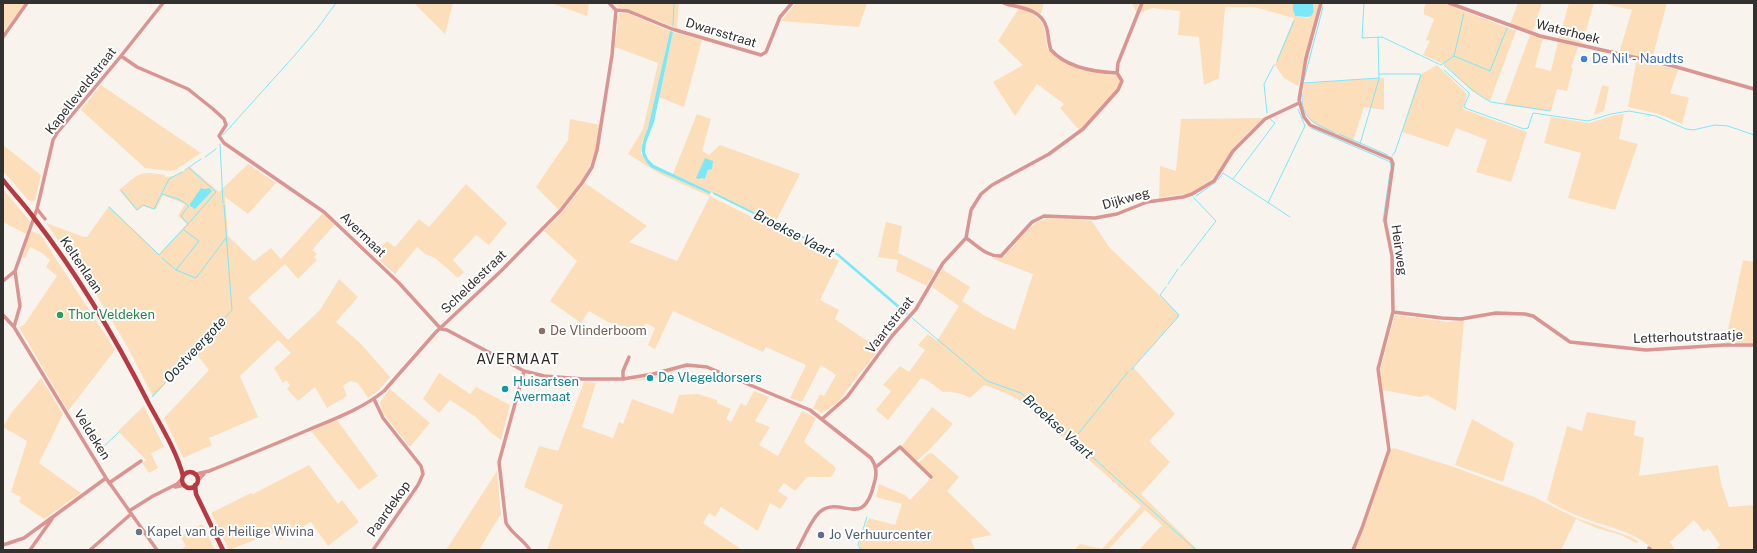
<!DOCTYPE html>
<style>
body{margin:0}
#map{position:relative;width:1757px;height:553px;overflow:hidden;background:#f9f3ed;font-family:"Public Sans",sans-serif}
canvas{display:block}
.frame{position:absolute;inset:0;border:4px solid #33312f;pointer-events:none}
</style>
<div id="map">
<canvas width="1757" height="553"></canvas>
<div class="frame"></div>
</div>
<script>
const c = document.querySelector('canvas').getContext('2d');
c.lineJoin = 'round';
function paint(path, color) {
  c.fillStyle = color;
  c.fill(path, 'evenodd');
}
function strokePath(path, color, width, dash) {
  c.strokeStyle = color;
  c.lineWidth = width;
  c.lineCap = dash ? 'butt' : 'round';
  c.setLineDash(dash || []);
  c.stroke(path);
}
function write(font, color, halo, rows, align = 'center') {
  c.font = font + ' "Public Sans",sans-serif';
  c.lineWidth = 4;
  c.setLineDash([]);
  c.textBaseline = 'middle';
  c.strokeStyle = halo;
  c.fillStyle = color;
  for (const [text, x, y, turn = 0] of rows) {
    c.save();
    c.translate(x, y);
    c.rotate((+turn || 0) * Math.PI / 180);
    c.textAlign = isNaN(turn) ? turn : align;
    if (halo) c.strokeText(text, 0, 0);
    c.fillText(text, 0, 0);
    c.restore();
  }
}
paint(new Path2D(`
 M3,3H25L3,33Z
 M414,3H453L445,34Z
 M551,3H589L587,16Z
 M612,3H679L677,28L619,7Z
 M796,3H867L859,27L781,21Z
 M1016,3H1044L1040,16L1015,5Z
 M1132,3H1293V10L1295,16L1308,18L1311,16L1313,3H1321L1298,86L1284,78L1275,65L1294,18L1254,7H1225L1219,78L1204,85L1199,37L1178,35L1180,11L1152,8L1137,14Z
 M1426,3H1443L1516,31L1490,101L1472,91L1444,64L1423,55L1430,41L1426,40L1434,19L1424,14V8Z
 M1518,3H1542L1533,31L1510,24Z
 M1569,3H1594L1582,44L1559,38Z
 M1601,3H1667L1652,59L1619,53L1632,10Z
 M1019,8C1043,15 1046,26 1047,48C1065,70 1091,72 1118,76L1121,81C1114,100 1094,117 1079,130L1060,108L1064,104L1037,84L1015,116L993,82L1023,65L998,41Z
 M619,13L630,14L670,31L648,128L642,142L641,153L652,168L710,194L709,196L660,174L628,154L643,129L658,63L615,47Z
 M673,32L702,40L684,107L659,97Z
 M1530,35L1543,38L1535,67L1551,71L1558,42L1578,47L1571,67L1573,68L1567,91L1557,89L1551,111L1504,105Z
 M1640,61L1678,70L1670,93L1689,98L1682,124L1659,114L1628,107L1636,63Z
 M1437,65L1467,94L1463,109L1527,132L1511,182L1476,172L1487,140L1456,128L1448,147L1402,132L1420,75Z
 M1384,78V110L1364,107L1353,141C1321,127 1297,126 1304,83Z
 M101,85L201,153L175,170L169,171L145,168L81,110Z
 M1602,85L1609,87L1604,111L1594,115Z
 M697,114L711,119L702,151L709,155L720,145L800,174L775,223L673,174ZM705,159L712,161L705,179L701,178L699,174Z
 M1624,114L1619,139L1638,144L1615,210L1568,198L1581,153L1544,143L1551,117L1589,123L1615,115Z
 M1263,118L1235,146L1211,181L1191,193L1159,198L1160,166L1176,171L1181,119Z
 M570,119L600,125C598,137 597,149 592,160C585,179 572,194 559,210L536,187L568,140Z
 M3,145L41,175L35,201L28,200L3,171Z
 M248,164L276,183L248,214L225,197L228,236L254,261L271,248L281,259L323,213L335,224L312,250L317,254L314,257L317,260L298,279L285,264L248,298L288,340L320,310L339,279L358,297L336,322L361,344L390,377L379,390L368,398L358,383L350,381L343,386L347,396L327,408L315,387L298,401L287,389L290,385L286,380L283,383L274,368L291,353L278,340L240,376L258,417L209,438L212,445L183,458L164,418L209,370L195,352L153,397L127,346L97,296L46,223L84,237H87L109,206L159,254L187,224L178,216L185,204L163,195L157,208L155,210L143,206L137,211L119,190C138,174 140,170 165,175V177L175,176L190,167L219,192Z
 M585,183L647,226L629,242L677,261L710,196L839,261L820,300L839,310L835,319L879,349L837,403L822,413L813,408L820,394L824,396L836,375L821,365L802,402L790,398L806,365L766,347L763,352L673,311L655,349L648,345L655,328L646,323L641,332L608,322L589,311L581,323L550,301L577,261L544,231L564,210Z
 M466,184L507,223L489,245L476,235L453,260L464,272L458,278L435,258L425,254L417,247L395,274L374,255L387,241L395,247L419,219L429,227Z
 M3,189L29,220L30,222L26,234L3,222Z
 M1052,218L1092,221L1109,247L1180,315L1133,367L1175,414L1149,441L1170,462L1141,494L1198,550H1139L1162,525L1145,510L1108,550H1074L1080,544L1102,549L1141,506L1030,408C1015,396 1002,391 984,385L970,398C964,394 950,391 943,392L928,381L921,378L888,420L876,410L891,391L883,385L900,366L909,372L925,350L918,345L928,334L937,341L959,306L932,287L942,269L970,287L962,301L985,316L1015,330L1033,274L993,259L994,258L1004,256C1020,242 1028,220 1052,218Z
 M886,222L902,226L898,253L935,271L927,286L896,271L898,260L878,257Z
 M31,231L40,234L115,350L68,411L19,327L24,325L57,276L46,267L50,260L42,253L30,247L25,258L22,257Z
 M1743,260L1754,262V343H1725Z
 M1395,315L1449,322L1464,320L1456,411L1427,395L1420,397L1383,390L1380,374L1381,367Z
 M677,369L665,378L633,381Z
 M439,373L470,394L476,387L510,405L501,440L489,431L476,417L450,400L439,413L423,399Z
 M41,378L63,414L39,463L81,493L44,519L19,502L21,497L11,492L27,441L3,427L12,412Z
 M584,382L596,383L582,427L613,438L619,422L623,424L632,399L673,414L679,395L698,394L717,400V403L731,409L726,419L731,422L741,403L746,406L754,391L769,397L755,421L770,427L759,445L778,456L802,411L816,418L804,442L834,466L836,469L831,477H807L795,491L784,483L778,491L788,498L780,509L770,503L758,531L721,507L715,517L709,513L703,523L742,550H547L563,505L524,487L539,446L558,451Z
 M390,389L430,423L410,447L382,412L380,402Z
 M144,406L164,447L151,453L158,468L149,473L142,463L146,460L118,431Z
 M932,407L953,424L929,450L917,461L900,448Z
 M1587,412L1636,421L1634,435L1644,438L1639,476L1718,465L1721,483L1729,507L1754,505V550H1715L1720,545L1708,528L1704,532L1694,520L1670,542L1675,550H1653C1635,531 1610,528 1586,519C1572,514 1559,508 1547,500L1567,426L1582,431Z
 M1472,419L1514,443L1503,482L1455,465Z
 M337,420L378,476L359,490L311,431Z
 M1394,448L1454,467L1534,497L1576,518L1631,537L1639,542L1636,543L1621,535L1596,528L1576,519L1561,550H1355L1368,516L1390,450Z
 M932,453L959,477L947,491L992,535L971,539L975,550L860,549L859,541L869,518L895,525L902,504L876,497L879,484L905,495L910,500L932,477L918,463L928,454Z
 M309,465L338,504L342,500L359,522L328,546L311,522L280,540L275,532L229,550L211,513L251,493L253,494Z
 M497,471L501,514L479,550H446Z
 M202,524L215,550H180L186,546L180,536Z`), '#fddeba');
paint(new Path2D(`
 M1293,3H1315L1313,4C1316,22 1305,16 1295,16L1293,10Z
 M670,31L673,32L654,122L646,143L645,152L648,159L654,165L711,192L710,194L652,168C637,154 641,145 648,128Z
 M705,158L713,161L712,169L708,170L705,179L701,178L699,179L696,178Z
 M201,188L205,189L209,188L212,191L195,209L190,206V204Z
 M713,192L839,254L908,313L906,315L835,254L713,194Z`), '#7ae8f9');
strokePath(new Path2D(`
 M1364,3L1362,38L1382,37L1441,65L1454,56L1464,13
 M673,26L674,3
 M1454,56L1490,71L1507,28
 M1277,61L1294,21
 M1444,65C1459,78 1473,93 1491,102L1550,111
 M1444,70L1469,93V95L1464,106L1465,108L1524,129L1528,128L1533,113L1588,121L1611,114L1629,111L1656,116L1686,129L1693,130L1715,125L1728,126L1754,135
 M1379,74H1419L1421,75L1395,152L1392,156
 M1304,80L1323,7
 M1304,83L1379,78
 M1302,93C1301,120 1314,123 1335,133
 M1267,113L1264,84L1274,65
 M1311,128L1386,160L1390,162L1391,167
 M1339,134L1388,155
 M223,135L295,55L317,29L336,3
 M220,144L223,203
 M1360,144L1379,79L1378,37
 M205,157L216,149
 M185,170L201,159
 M1233,179L1275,123L1270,119
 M1218,180L1223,173L1290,217
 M121,190L137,210L143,205L154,209L169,179L182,172
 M162,194L178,199L188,205V207L181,216L188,224L216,192L189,168
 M1196,196L1216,182
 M1268,203L1305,126L1298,109
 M109,207L159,255L188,224
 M1383,221L1390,172
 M162,258L176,270L199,241L184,230
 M1181,266L1216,221L1193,197
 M176,270L196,278L226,238
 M1168,284L1178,269
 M912,318L987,381L1021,393L1196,550
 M1131,370L1178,317V314L1160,295L1166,287
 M152,397L232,310L224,205
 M1078,434L1128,372
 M97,453L119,432
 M861,550L858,545L867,517`), '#7ae8f9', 1);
strokePath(new Path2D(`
 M609,3L616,10
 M1004,3C1018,8 1040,8 1046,26C1049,34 1048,43 1051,50C1067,68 1094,72 1117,73
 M1321,3L1306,58L1299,100L1304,117L1310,125L1391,159L1393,164L1385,221L1392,256L1393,312L1378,369L1389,450L1362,528L1353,550
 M1449,3L1540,36L1673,66L1754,89
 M616,10L628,11L672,29L761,55L766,52L780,17L792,3
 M3,37L27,3
 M121,56L137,67L188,89L213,109L224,119L226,125L219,136L224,143L324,212L399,283L441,329L447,330L524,371L544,376L583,379H623L653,374L687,365L707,367L810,410L871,458C877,467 877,474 874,484C863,530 843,496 821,511C812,517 803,540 797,550
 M37,209L45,219
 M966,238C977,245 987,257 1001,256L1032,222L1044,216L1095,218L1117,214L1147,202L1183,197L1192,194L1214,181L1233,151L1265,119L1299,103
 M966,238L971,210L981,194L992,185L1049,154L1083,129L1118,90L1122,81L1117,73L1118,63L1142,3
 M3,281L15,271
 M1393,312L1442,318L1461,319L1496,313L1525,314L1533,316L1570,342L1646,350L1724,345H1754
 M3,315L14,327L106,478L157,550
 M14,327L20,306L15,271L37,209L53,140L57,133L121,56L163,3
 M524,371L499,462L506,523C512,534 524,540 530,550
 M623,379V371L629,357
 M822,419L847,397L892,336L916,309L943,263L966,238
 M876,467L900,447L931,477
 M196,474L209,471C242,458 275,444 308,430C334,419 362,409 384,391L436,332L501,271L561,210L582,183L592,167L597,150L612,55L616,10
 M198,480L204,474
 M109,483L141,461
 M175,487L185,485
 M129,511L153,496L177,484L182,479
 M3,545L24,538L106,478
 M1649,548L1651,550
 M30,550L52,519
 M90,550L131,514
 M373,550L418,485L423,474L421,466L383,418L374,399`), '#da9492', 3.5);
strokePath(new Path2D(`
 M3,180C13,193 25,205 34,218C79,276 116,339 149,404C161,426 177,452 183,476
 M182 480a8 8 0 1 1 16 0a8 8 0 1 1-16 0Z
 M195,485L196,494L223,550`), '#b73941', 4.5);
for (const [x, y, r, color] of [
 [1584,59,4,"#3f7fe0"],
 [60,315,4,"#2e9e5b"],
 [542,331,4,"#8d6e63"],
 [650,378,4,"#0f9aa8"],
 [505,389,4,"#0f9aa8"],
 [139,532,4,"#6b7280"],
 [821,535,4,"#5c6f8a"]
]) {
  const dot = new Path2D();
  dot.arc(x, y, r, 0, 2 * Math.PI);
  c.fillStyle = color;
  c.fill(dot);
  strokePath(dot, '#fff', 1.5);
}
write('13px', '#33312f', '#fff', [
 ["Waterhoek",1568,32,14],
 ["Dwarsstraat",721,33,17],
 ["Kapelleveldstraat",81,91,-52],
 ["Dijkweg",1126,199,-16],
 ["Avermaat",363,235,44],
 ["Heirweg",1399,250,82],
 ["Keltenlaan",81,265,56],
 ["Scheldestraat",474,282,-44],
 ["Vaartstraat",890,325,-52],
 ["Letterhoutstraatje",1688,337,-2],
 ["Veldeken",92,435,58],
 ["Paardekop",389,509,-55]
]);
write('13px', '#366cbe', '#fff', [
 ["De Nil - Naudts",1592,59]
], 'left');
write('13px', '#27864d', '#fff', [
 ["Thor Veldeken",68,315]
], 'left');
write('13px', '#785e54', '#fff', [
 ["De Vlinderboom",550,331]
], 'left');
write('13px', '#0d838f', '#fff', [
 ["De Vlegeldorsers",658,378],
 ["Huisartsen",513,382],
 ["Avermaat",513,397]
], 'left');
write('13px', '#5b616d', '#fff', [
 ["Kapel van de Heilige Wivina",147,532]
], 'left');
write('13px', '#4e5e75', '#fff', [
 ["Jo Verhuurcenter",829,535]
], 'left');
write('italic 14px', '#183135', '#fff', [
 ["Broekse Vaart",794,234,27],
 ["Oostveergote",195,350,-47],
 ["Broekse Vaart",1058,427,42]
]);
c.letterSpacing = '1px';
write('14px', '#2d2925', '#fff', [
 ["AVERMAAT",518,360]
]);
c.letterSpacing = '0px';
</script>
